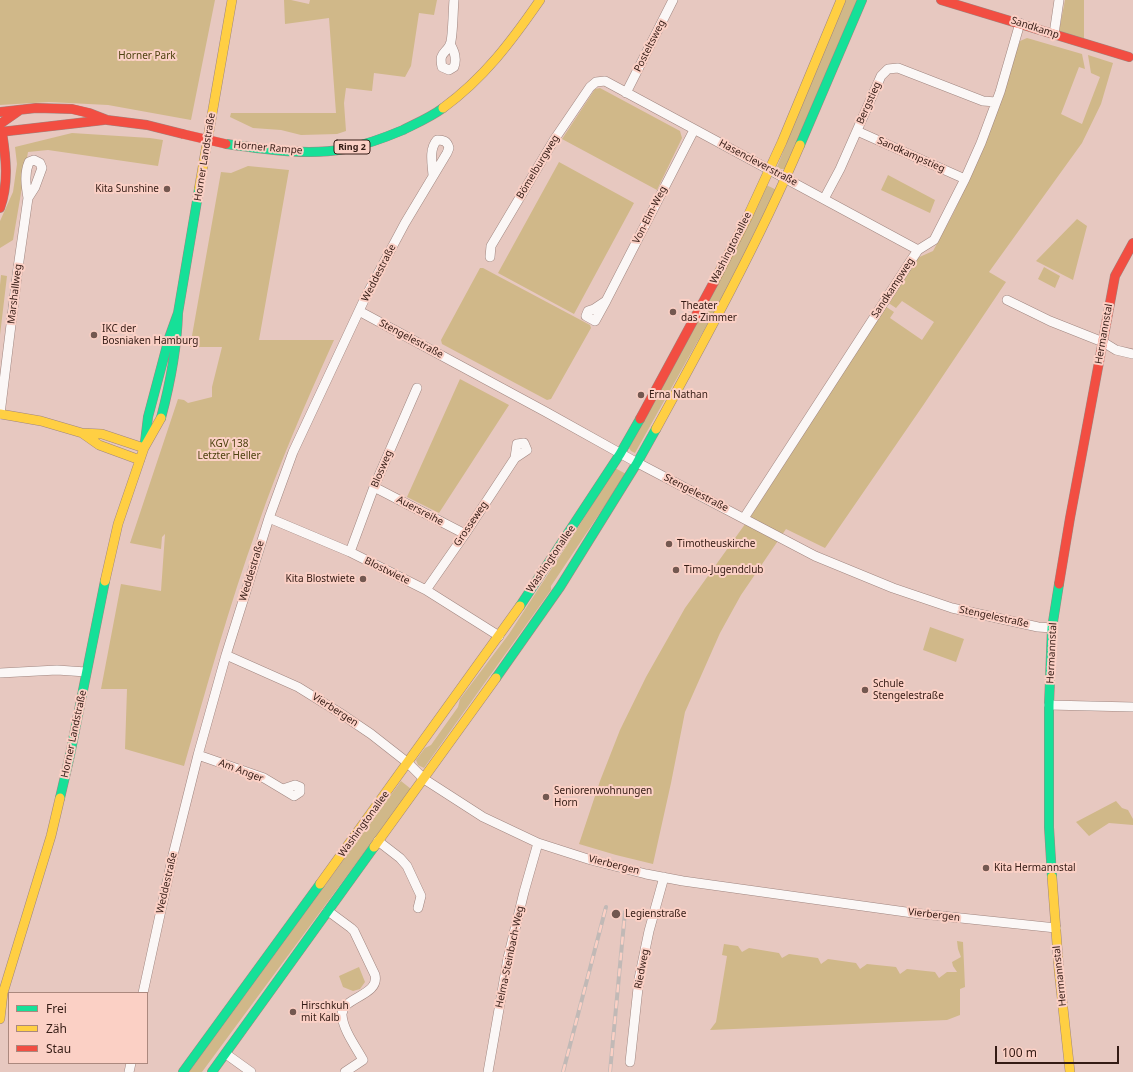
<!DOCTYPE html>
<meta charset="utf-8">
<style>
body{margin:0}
#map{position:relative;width:1133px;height:1072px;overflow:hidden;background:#e7c8c0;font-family:"Noto Sans",sans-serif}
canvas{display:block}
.legend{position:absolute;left:8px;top:992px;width:140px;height:72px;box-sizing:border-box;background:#fbd0c5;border:1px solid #ab887e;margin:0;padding:5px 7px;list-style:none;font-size:12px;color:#341b14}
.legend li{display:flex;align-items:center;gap:8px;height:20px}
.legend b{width:20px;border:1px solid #ab887e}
.scale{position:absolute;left:995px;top:1046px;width:124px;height:18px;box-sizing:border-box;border:2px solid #341b14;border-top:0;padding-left:5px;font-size:12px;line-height:14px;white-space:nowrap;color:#341b14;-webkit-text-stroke:3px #fbd0c5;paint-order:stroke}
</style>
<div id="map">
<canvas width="1133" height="1072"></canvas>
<ul class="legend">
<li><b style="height:5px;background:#16e098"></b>Frei</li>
<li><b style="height:5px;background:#ffcf43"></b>Zäh</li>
<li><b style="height:5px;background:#f24e42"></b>Stau</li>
</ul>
<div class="scale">100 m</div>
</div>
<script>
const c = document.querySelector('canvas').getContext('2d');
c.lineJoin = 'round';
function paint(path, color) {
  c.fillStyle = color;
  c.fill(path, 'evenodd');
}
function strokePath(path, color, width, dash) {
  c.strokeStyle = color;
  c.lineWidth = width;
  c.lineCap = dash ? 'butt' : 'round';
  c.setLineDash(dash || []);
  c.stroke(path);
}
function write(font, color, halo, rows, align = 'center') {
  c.font = font + ' "Noto Sans",sans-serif';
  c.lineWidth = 4;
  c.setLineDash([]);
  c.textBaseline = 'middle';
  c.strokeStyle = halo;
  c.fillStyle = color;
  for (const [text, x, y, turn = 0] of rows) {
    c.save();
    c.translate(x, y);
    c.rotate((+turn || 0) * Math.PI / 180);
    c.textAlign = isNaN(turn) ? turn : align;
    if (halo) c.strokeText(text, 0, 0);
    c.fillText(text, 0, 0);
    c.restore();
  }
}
paint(new Path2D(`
 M0,0H215L191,120L108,105L49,102L0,105Z
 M284,0H291L309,4L310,0H437L434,15L419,13L411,66L405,77L374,73L372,91L346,88L344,103L346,131L337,134L301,135L281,130L253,128L230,117L231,113H336L329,18L285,24Z
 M843,0H857L785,169H781L777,167Z
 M1065,0H1084V40L1059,31Z
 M1027,38L1082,54L1085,69L1079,67L1061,114L1082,124L1100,77L1091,73L1088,55L1113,63L1101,104L1082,143L989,272L1006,282L922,407L825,548L786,529L741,595L720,633L685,712L671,783L653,864L616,855L579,844L600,781L620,730L646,677L685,608L753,513L885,306L894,312L890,318L922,340L934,322L902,301L896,308L887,302L915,259L933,251L954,212L985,144L1020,41Z
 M600,88L680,131L682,138L657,190L562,139L595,89Z
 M72,133L150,138L163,140L158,166L48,150L28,152L13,240L0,248V221L13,192L17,164L15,147Z
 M559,162L634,203L574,314L498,273Z
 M248,166L289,170L259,340H334C306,402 279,464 257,528C229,606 207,686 184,766L125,749L127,689H101L121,584L161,591L165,534L162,537L161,549L130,543L178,399L184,400L188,403L212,397V387L222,347H190L221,172L231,173Z
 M888,175L935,200L930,213L881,190Z
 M766,185L777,190L751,246L635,453L631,451L629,448Z
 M1077,219L1087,226L1073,280L1036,261Z
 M1044,267L1060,276L1055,288L1038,279Z
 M480,268H483L590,325L591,328L551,399L547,400L442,344L441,340Z
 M1,275L7,276L0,335V285Z
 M460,379L509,405L439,513L407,497Z
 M615,468L626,474L551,586V590L424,768L418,765L416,760L425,748L431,745L458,707L460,699L509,634L567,545Z
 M930,627L964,639L956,662L923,650Z
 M401,781L411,789L202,1072H189Z
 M1116,801L1122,808L1128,810L1133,819V825L1109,823L1089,836L1076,822Z
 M957,941L963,942L965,987L960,989V1015L947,1020L710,1030L716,1022L727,956L722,955L724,944L738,946L742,952L749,948L779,953L782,958L789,954L818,958L821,964L828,959L856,963L860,969L867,964L896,967L900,974L907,969L935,972L939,978L947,972H957L953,966L952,962L961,957L958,949Z
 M359,967L365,982L360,989L353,991L343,987L339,976Z`), '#d0b889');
const street = new Path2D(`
 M1054,34L1059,0
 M450,44C455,52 457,59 454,67L449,70L442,67C439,53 444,55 450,45C453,39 453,9 454,0
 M626,93L673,0
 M857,131L965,179
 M824,199L840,169L881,76L888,69L898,68L983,101L996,102
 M490,257L491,246L554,140L590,87L596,82L605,81L918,250
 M1007,300L1050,321L1103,342L1116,350L1133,354
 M606,301L595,321L586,316L588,311L594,309L606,301L694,130
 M359,311L546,412L634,461L815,556L893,588L952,608L1038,627L1052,628
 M0,414L18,268L28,198L35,187L42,168L40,163L34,160L29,162C24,174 26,186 28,198
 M374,487L465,534
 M269,518L350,552L426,590L499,636
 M744,518L910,262L918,250L934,240L965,179L981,143L1000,92L1020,23
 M350,552L374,487L417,388
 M426,590L465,534L515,458L527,450L524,443L517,444L515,458
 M226,655L298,687L340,713L371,734L408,763L424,779L483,817L538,843L591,860L646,874L683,881L913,913L1056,928
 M0,673L57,670L86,672
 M1049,705L1133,707
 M198,755L264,778L294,796L300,792V787L295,785L283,789
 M378,841L400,858L407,866L421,896L418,908
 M328,911L351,928L354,931L375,975C380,996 341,997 342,1015C343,1030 356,1047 363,1060L345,1072
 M143,993L173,855L198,755L226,655L269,518L293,452L365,298L405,223L447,153L449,148C447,141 444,140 437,140C429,149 432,163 433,175
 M226,1054L251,1072
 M630,1062L639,979L649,931L664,877
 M129,1072L131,1063
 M488,1072L508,958L524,892L538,843`);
const fast = new Path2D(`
 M226,144C265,149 306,156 345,149C365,145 384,138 403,130C417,123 431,117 443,108
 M800,145L862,0
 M161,418C170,384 177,349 178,313
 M145,442L148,417L169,338L178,313L199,189
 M520,606L620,454L640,419
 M496,678L560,587L637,463L656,429
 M60,798L70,755L105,581
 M1052,877L1049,827V705L1052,628L1059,584
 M183,1072L320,884
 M212,1072L374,847`);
const slow = new Path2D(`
 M443,108C484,78 511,42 540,0
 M199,189L232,0
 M714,282L747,218L782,142L841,0
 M0,414L41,421L82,433L102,434L144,448
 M656,429C707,336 758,243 800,145
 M82,433L99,445L140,460
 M105,581L118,524L144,448L161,418
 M374,847L496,678
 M1052,877L1059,971L1070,1072
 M320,884L520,606
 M0,1019L3,993L51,836L60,798`);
const jam = new Path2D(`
 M941,0L1129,57
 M0,112L36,108L72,109L89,113L107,120L147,125L183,134
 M0,124L20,110
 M0,130L2,132C6,158 9,183 0,208
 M0,132L104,120
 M640,419L714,282
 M1059,584L1070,518L1115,276L1133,243`);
strokePath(street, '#9f857f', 10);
strokePath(fast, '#9f857f', 10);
strokePath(slow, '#9f857f', 10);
strokePath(jam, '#9f857f', 10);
strokePath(street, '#fbf7f6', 9);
strokePath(fast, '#16e098', 9);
strokePath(slow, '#ffcf43', 9);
strokePath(jam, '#f24e42', 9);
const rail = new Path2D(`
 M563,1072L606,907
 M610,1072L625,912`);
strokePath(rail, '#c1b9b6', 4);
strokePath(rail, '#fbd0c5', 2.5, [8]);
const jamBridge = new Path2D(`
 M183,134L226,144`);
strokePath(jamBridge, '#beada9', 10, []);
strokePath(jamBridge, '#f24e42', 9);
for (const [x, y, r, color] of [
 [167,189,4,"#735850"],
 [673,312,4,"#735850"],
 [94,335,4,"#735850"],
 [641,395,4,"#735850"],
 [669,544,4,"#735850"],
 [676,570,4,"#735850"],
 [363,579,4,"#735850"],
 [865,690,4,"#735850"],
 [546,797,4,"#735850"],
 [986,868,4,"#735850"],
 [616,914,5,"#735850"],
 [293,1012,4,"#735850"]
]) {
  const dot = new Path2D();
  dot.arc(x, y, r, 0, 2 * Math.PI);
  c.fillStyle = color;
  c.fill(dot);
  strokePath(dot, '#fbd0c5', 1.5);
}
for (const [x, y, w] of [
 [352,147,36]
]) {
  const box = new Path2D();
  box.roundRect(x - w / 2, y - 7, w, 14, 3);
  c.fillStyle = '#fbd0c5';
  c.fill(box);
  strokePath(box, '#341b14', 1);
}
write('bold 9px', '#341b14', null, [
 ["Ring 2",352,147]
]);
write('10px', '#341b14', '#fbd0c5', [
 ["Sandkamp",1035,28,18],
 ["Posteltsweg",650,46,-63],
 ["Bergstieg",869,103,-66],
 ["Horner Rampe",268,148,5],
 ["Sandkampstieg",911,155,24],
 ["Horner Landstraße",205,157,-81],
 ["Hasencleverstraße",758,163,28],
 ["Bömelburgweg",538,167,-59],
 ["Von-Elm-Weg",650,215,-63],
 ["Washingtonallee",731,248,-63],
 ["Weddestraße",379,273,-63],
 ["Sandkampweg",893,288,-57],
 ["Marshallweg",15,294,-83],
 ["Hermannstal",1104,334,-80],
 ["Stengelestraße",411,339,28],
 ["Blosweg",382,469,-67],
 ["Stengelestraße",696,493,27],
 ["Auersreihe",420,511,28],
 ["Grosseweg",471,524,-56],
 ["Washingtonallee",551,559,-56],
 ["Weddestraße",252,571,-73],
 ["Blostwiete",387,571,26],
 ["Stengelestraße",994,617,12],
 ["Hermannstal",1052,653,-87],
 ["Vierbergen",335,710,33],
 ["Horner Landstraße",74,734,-78],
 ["Am Anger",241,771,21],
 ["Washingtonallee",364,824,-54],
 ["Vierbergen",614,865,14],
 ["Weddestraße",167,883,-77],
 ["Vierbergen",934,915,7],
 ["Helma-Steinbach-Weg",510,957,-78],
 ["Riedweg",642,969,-79],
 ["Hermannstal",1060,976,-96]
]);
write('10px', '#4e420f', '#fbd0c5', [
 ["Horner Park",147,56],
 ["KGV 138",229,444],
 ["Letzter Heller",229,456]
]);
write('10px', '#341b14', '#fbd0c5', [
 ["Kita Sunshine",159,189,"right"],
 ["Theater",681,306],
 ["das Zimmer",681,318],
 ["IKC der",102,329],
 ["Bosniaken Hamburg",102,341],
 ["Erna Nathan",649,395],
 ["Timotheuskirche",677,544],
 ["Timo-Jugendclub",684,570],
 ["Kita Blostwiete",355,579,"right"],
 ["Schule",873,684],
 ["Stengelestraße",873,696],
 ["Seniorenwohnungen",554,791],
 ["Horn",554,803],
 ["Kita Hermannstal",994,868],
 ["Legienstraße",625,914],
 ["Hirschkuh",301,1006],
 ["mit Kalb",301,1018]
], 'left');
</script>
